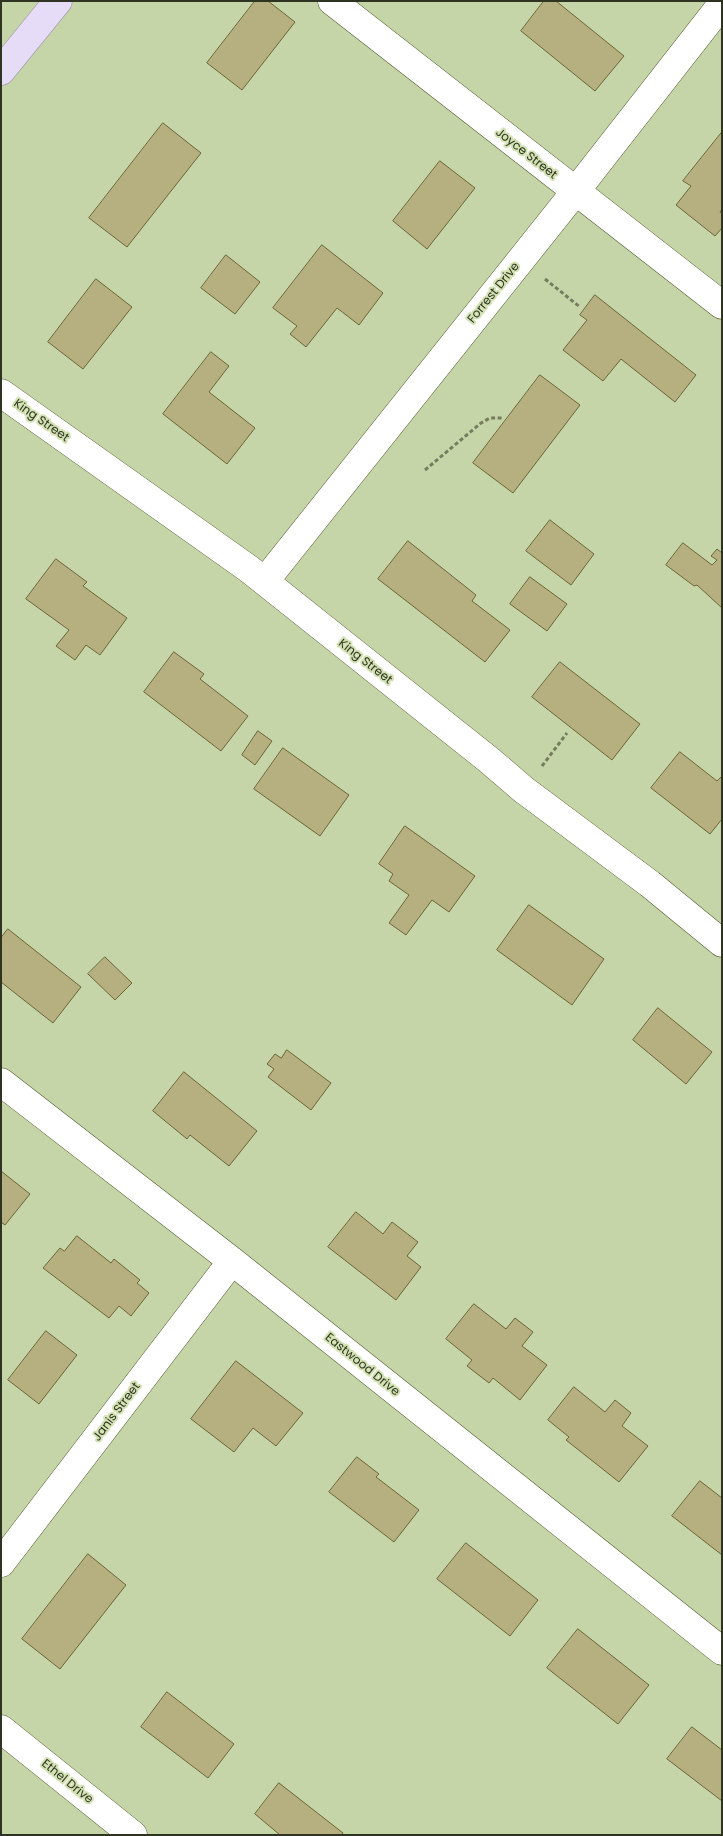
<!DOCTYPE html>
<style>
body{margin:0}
#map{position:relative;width:723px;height:1836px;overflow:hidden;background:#c6d5a7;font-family:Poppins,sans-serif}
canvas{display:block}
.frame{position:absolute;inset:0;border:2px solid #2f3422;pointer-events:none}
</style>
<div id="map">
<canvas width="723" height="1836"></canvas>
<div class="frame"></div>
</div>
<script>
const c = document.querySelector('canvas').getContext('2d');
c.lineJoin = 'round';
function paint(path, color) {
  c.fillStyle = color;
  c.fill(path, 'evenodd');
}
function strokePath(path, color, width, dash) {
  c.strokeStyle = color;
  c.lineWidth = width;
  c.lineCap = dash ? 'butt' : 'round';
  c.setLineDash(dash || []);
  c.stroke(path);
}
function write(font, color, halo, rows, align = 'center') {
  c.font = font + ' Poppins,sans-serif';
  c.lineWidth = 4;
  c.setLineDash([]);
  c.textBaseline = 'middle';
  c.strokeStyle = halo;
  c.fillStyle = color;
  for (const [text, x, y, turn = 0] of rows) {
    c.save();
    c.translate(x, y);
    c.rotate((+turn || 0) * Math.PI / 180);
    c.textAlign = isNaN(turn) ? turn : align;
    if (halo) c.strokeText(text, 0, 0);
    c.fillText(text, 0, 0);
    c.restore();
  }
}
const building = new Path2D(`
 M255,1H268L295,22L242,90L207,63Z
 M544,1H556L624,56L595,91L521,31Z
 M163,123L201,153L127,247L89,218Z
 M722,132V209L720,212L722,213V228L715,236L676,205L691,186L683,181Z
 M440,161L475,188L427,249L393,221Z
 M322,245L383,293L359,325L337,308L306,347L290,334L297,326L273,308Z
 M226,255L260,282L235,314L201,288Z
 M96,279L132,307L83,369L48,342Z
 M595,295L696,375L675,402L621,359L603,381L563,350L587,320L580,315Z
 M211,352L229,366L209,392L255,428L227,464L163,414Z
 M540,375L580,405L513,493L473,463Z
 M550,520L594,554L571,585L526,551Z
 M408,541L476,595L472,601L510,630L485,662L378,579Z
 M683,543L712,565L717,560L711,556L717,549L722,553V608L697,585L694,586L666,565Z
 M56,559L87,582L83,586L127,618L100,655L86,645L75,660L56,646L69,630L26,599Z
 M530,577L567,604L547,631L510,604Z
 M174,652L204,674L200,679L248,716L221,751L144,692Z
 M560,662L640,724L612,760L532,697Z
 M258,731L272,741L255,765L242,755Z
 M283,748L349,795L320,836L254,789Z
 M680,752L717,781L722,776V819L710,834L651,788Z
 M405,826L475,876L449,912L432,900L406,935L389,923L409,895L389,881L393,874L379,864Z
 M529,905L604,959L572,1005L497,950Z
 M8,929L81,987L53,1023L1,982V938Z
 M105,957L132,983L115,1000L88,974Z
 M658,1008L712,1052L686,1084L633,1040Z
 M287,1050L331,1083L311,1110L268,1077L274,1069L267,1064L275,1054L281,1058Z
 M184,1072L257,1131L229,1166L190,1135L187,1139L153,1111Z
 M1,1171L30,1194L5,1225L1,1222Z
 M356,1212L383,1234L392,1222L418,1242L407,1256L421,1267L396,1300L328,1247Z
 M77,1236L111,1263L114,1259L140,1280L137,1283L149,1293L131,1316L119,1306L109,1318L43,1268L60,1248L64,1251Z
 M474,1304L506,1329L515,1318L533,1332L522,1346L547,1365L520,1400L493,1378L489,1383L467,1366L472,1360L446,1339Z
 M46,1331L77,1355L39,1404L8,1380Z
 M236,1361L303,1413L276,1446L253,1428L234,1452L191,1419Z
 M574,1387L605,1412L615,1400L631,1413L622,1426L648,1446L619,1482L566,1440L569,1437L548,1420Z
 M357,1457L379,1474L376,1477L419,1510L394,1542L329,1492Z
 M700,1481L722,1498V1555L672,1516Z
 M466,1543L538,1600L510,1636L437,1579Z
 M88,1554L126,1585L60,1669L22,1639Z
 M578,1629L649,1685L618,1724L547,1668Z
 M167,1692L234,1744L208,1778L141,1727Z
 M692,1727L722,1750V1801L667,1759Z
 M279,1783L343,1833L342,1835H280L255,1814Z`);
paint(building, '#b6b080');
strokePath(building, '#6b6538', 1);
const minor = new Path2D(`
 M332,1L722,305
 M1,393L249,569L489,760L524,790L650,884L722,943
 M265,581L575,192L722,4
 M1,1082L232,1261L722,1651
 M1,1563L232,1261
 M1,1729L133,1835`);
const major = new Path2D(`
 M1,71L58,1`);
strokePath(minor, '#505c32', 29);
strokePath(major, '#9c92aa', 29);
strokePath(new Path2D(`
 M545,279L580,307
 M425,470L481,423L490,418H504
 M542,766L567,733`), '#747d5e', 3, [4, 2.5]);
strokePath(minor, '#fff', 28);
strokePath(major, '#e6dcf8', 28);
write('12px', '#2f3422', '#d3e2b3', [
 ["Joyce Street",526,154,38],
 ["Forrest Drive",494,293,-51],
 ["King Street",41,421,35],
 ["King Street",365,662,38],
 ["Eastwood Drive",362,1365,39],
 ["Janis Street",117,1412,-53],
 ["Ethel Drive",67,1782,39]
]);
</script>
